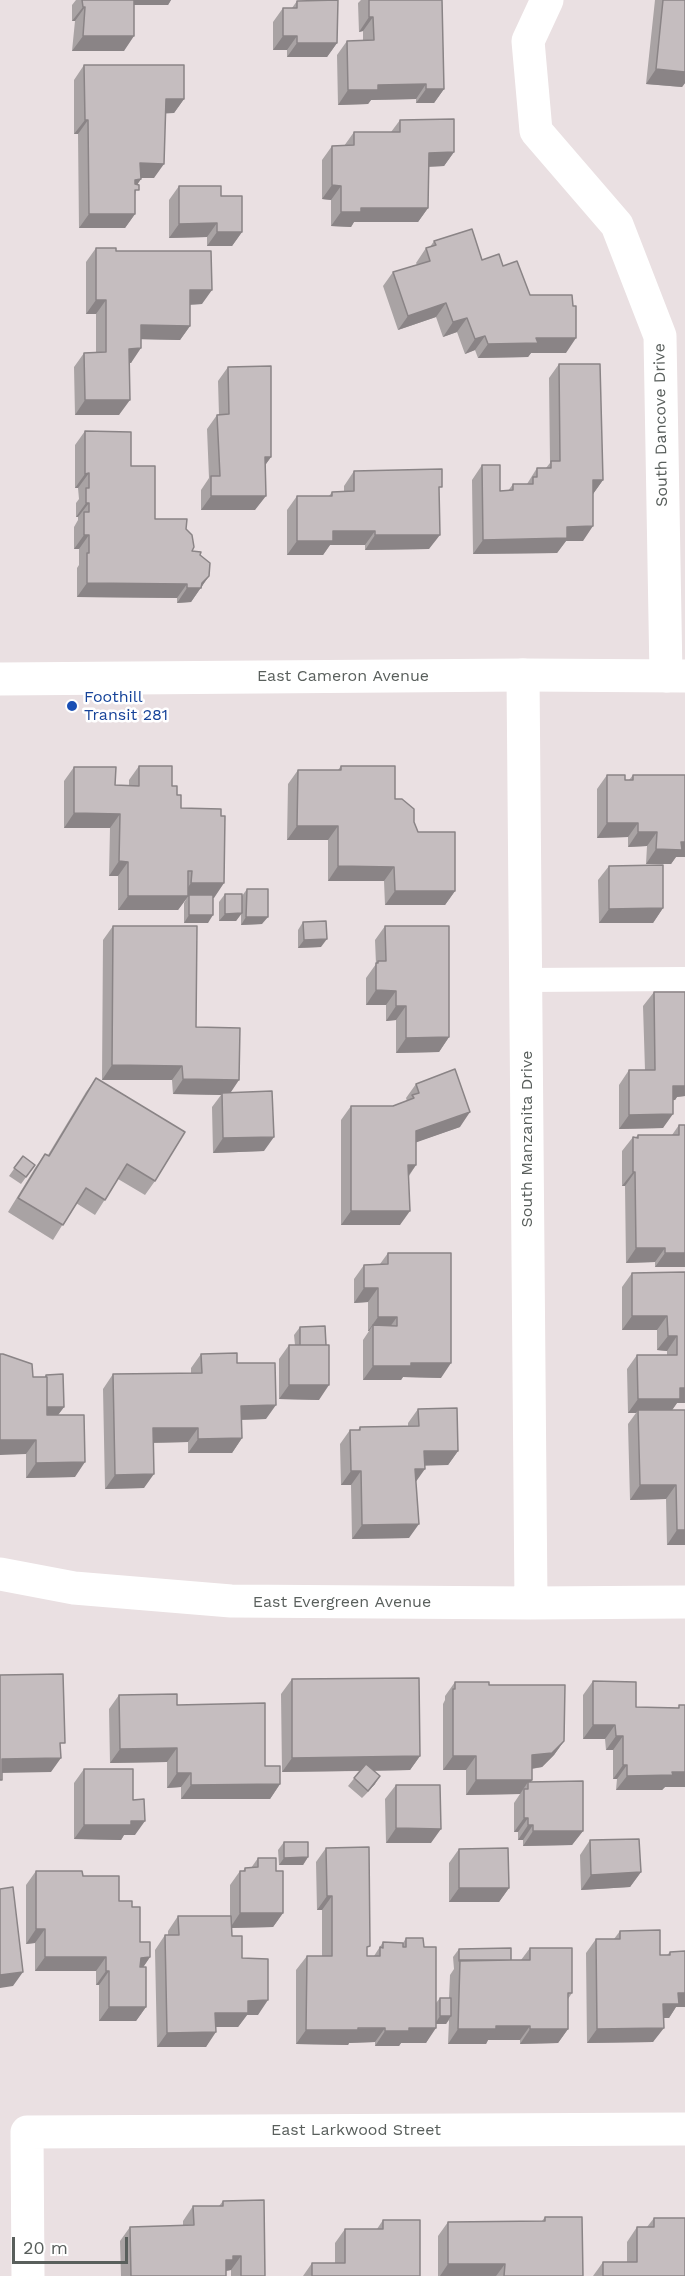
<!DOCTYPE html>
<style>
body{margin:0}
#map{position:relative;width:685px;height:2276px;overflow:hidden;background:#eae0e2;font-family:"Work Sans",sans-serif}
canvas{display:block}
.scale{position:absolute;left:12px;top:2237px;width:116px;height:27px;box-sizing:border-box;border:3px solid #595f5c;border-top:0;padding-left:8px;font-size:18px;line-height:21px;white-space:nowrap;color:#595f5c;-webkit-text-stroke:4px #fff;paint-order:stroke}
</style>
<div id="map">
<canvas width="685" height="2276"></canvas>
<div class="scale">20 m</div>
</div>
<script>
const c = document.querySelector('canvas').getContext('2d');
c.lineJoin = 'round';
function strokePath(path, color, width, dash) {
  c.strokeStyle = color;
  c.lineWidth = width;
  c.lineCap = dash ? 'butt' : 'round';
  c.setLineDash(dash || []);
  c.stroke(path);
}
function paint(path, color) {
  c.fillStyle = color;
  c.fill(path, 'evenodd');
}
function write(font, color, halo, rows, align = 'center') {
  c.font = font + ' "Work Sans",sans-serif';
  c.lineWidth = 5;
  c.setLineDash([]);
  c.textBaseline = 'middle';
  c.strokeStyle = halo;
  c.fillStyle = color;
  for (const [text, x, y, turn = 0] of rows) {
    c.save();
    c.translate(x, y);
    c.rotate((+turn || 0) * Math.PI / 180);
    c.textAlign = isNaN(turn) ? turn : align;
    if (halo) c.strokeText(text, 0, 0);
    c.fillText(text, 0, 0);
    c.restore();
  }
}
strokePath(new Path2D(`
 M526,980L685,979`), '#fff', 24);
strokePath(new Path2D(`
 M547,0L528,41L536,131L617,225L660,336L666,676
 M523,675L531,1603
 M0,1574L74,1588L231,1601L531,1603L685,1602
 M28,2276L27,2132L685,2129`), '#fff', 33);
strokePath(new Path2D(`
 M0,679L523,675L685,676`), '#fff', 33);
paint(new Path2D(`
 M76,0H171L168,5H134L124,51H72L75,21H72V5Z
 M361,0H442L444,89L434,103H416V99L371,100L368,104L338,105L337,55L347,41H363V31L359,32L358,3Z
 M655,0H685V83L682,87L646,84Z
 M297,1L337,43L327,57H287V50H273V22L283,8H292Z
 M84,65L184,99L174,113H166L154,178H141V179L137,184L135,195V214L125,228H79L78,134H74V80Z
 M400,120L454,152L444,166L429,167L428,208L418,222H354L351,227L331,226V200L322,199V160L332,146H344L354,132H391Z
 M179,186L221,196L242,232L232,246H207V237L169,238V200Z
 M434,241L482,260L503,266L530,295L566,353H531L528,357L478,358L475,350L465,354L457,332L443,337L436,317L398,330L383,286L393,272L417,265L416,263L426,248L430,247Z
 M96,248L116,251L202,304L190,305V326L180,340L141,339L131,363H129L119,415H75L74,367L84,353L96,352V314H86V262Z
 M559,364L603,480L593,494L583,541H566L557,553L473,554L472,480L482,465L500,491H508L513,484H527L537,468H546L550,463L549,378Z
 M228,367L271,457L265,465L255,510H201V490L209,478L207,429L217,415H219L218,381Z
 M85,431L131,466L155,519L186,529L192,551L200,555L209,576L191,602L177,603V598L77,597V568L79,565V549H74V527L78,520V517H76V503L79,499L78,488H75V445Z
 M354,471L439,492L429,549L365,550V545H330L323,555H287V510L297,496H329L332,492H344V486Z
 M139,766L172,786L177,795L181,808L214,898H213L208,923H184V903L187,898L178,910H118V876H109L110,828H64V781L74,767L115,785L129,786V780Z
 M341,766L395,799L414,822L418,832L455,891L445,905H385L384,881H328V840H287L288,784L298,770H338Z
 M607,775L625,780H629L633,775L676,857L671,864H646L647,846L628,847V837L597,838V789Z
 M609,866L663,908L653,923H599L598,880Z
 M247,889L262,924L241,925V914L236,921H219V902L225,894L242,896Z
 M303,922L321,947L298,948V930Z
 M113,926L196,1027L231,1092L264,1151L213,1153L212,1107L221,1095L173,1094L172,1080H102L103,940Z
 M385,926L449,1037L439,1052L396,1053V1020L386,1021V1005H366V978L376,964L375,940Z
 M654,992H685V1096L677,1097L675,1100H673L663,1128L619,1129V1085L629,1070H645L643,1006Z
 M96,1078L155,1181L145,1195L118,1179L95,1215L76,1203L53,1240L8,1212L35,1168L45,1154L48,1155L86,1092Z
 M416,1084L460,1127L416,1142V1165L409,1176L400,1225H341V1120L351,1106H393L407,1101L406,1098Z
 M679,1125H685V1267H655V1262L626,1263L625,1186H622V1151L633,1137H636L638,1135H672Z
 M23,1156L35,1165L21,1184L9,1176Z
 M388,1253L441,1378L403,1377L401,1380H363V1340L369,1331H368V1302L354,1303V1279L364,1265L380,1264Z
 M685,1272L677,1403L672,1410L685,1545H667L666,1499L630,1500L628,1424L636,1413H628L627,1369L637,1355H667V1351L657,1350V1330H622V1287L632,1273Z
 M300,1327L319,1400L279,1399V1359L289,1345H295L294,1335Z
 M201,1354L237,1363L266,1419L242,1420V1438L232,1453H188V1442L153,1443L144,1488L105,1489L103,1389L113,1374L191,1373V1368Z
 M46,1375L64,1407L58,1415L75,1477L26,1478V1454L33,1377H45Z
 M418,1409L458,1451L448,1465H425L416,1481L409,1538L352,1539L351,1485H341L340,1444L350,1430H358L360,1427L408,1426V1423Z
 M292,1679L420,1756L410,1770L374,1771L375,1784L362,1798L348,1786L360,1771L282,1772L281,1694Z
 M593,1681L636,1707L678,1708L679,1705L665,1787L662,1790H616L617,1779H613V1750H606L605,1739H583V1695Z
 M455,1682L489,1685L564,1741L554,1755L542,1767L532,1769V1780L531,1782L583,1831L572,1845L523,1846V1840H518V1832H514V1803L520,1794L466,1795V1770H443V1704L445,1700V1696Z
 M119,1695L177,1705L265,1766L280,1784L270,1799H181V1787L167,1788V1762L110,1763L109,1709Z
 M84,1769L133,1800L135,1835H124L121,1840L74,1839V1783Z
 M396,1785L431,1843H386L385,1799Z
 M590,1840L641,1872L630,1887L581,1890L580,1855Z
 M284,1842L308,1857L303,1865H279L278,1850Z
 M326,1848L367,1950V1956H374L383,1942L403,1943L406,1938L424,1947L436,2003L440,1998H449L450,1975L454,1969L453,1957L459,1949L511,1960H521L530,1948L572,1993L568,1999V2029L558,2043L520,2044V2040H488L486,2044H448L449,2020L446,2024H436L426,2043H401L399,2046H375V2042L349,2043L348,2045L296,2044V1970L307,1956H322V1910H317L316,1862Z
 M459,1849L509,1888L499,1902H449V1863Z
 M258,1858L276,1871L283,1913L273,1927L232,1928V1936L242,1958L258,2015H247L238,2027H216L206,2047H157L155,1950L165,1935H168V1931L178,1916H230V1885L240,1871H243L245,1868H251Z
 M36,1871L83,1876L119,1901L132,1907L140,1942L150,1957L143,1967L146,2007L136,2021H99V1985H96V1971H35V1943L26,1944V1885Z
 M620,1931L660,1955H667L670,1952L685,1951V2007H676L669,2018H663L653,2042L587,2043L586,1953L596,1939H614Z
 M223,2201L265,2276H231V2270L226,2271V2276H121L120,2241L130,2227L183,2226V2221L193,2206H219Z
 M545,2217L583,2276H438V2236L448,2222L542,2221Z
 M654,2218L685,2276H593L603,2262H627V2242L637,2227H647Z
 M383,2220L420,2276H303L312,2263H335V2243L345,2229H377Z`), '#a9a3a4');
paint(new Path2D(`
 M127,0H171L168,5H124Z
 M83,7H85L75,21H72Z
 M369,17H373L363,31L359,32Z
 M83,36H134L124,51H72Z
 M283,36H297L287,50H273Z
 M297,43H337L327,57H287Z
 M656,69L685,72V83L682,87L646,84Z
 M426,84L416,99L371,100L368,104L338,105L348,90L378,85Z
 M426,89H444L434,103H416Z
 M166,99H184L174,113L156,114Z
 M85,120H88L78,134H74Z
 M454,152L444,166L419,167L429,153Z
 M140,163L164,164L154,178H130Z
 M141,179L131,194L135,180Z
 M332,185L341,186L331,200L322,199Z
 M361,208H428L418,222H354L351,227L331,226L341,212Z
 M89,214H135L125,228H79Z
 M217,223L207,237L169,238L179,224Z
 M217,232H242L232,246H207Z
 M190,290H212L202,304L180,305Z
 M96,300H106L96,314H86Z
 M446,303L436,317L398,330L408,316Z
 M467,318L457,332L443,337L453,322Z
 M141,325L190,326L180,340L131,339Z
 M485,336L475,350L465,354L475,339Z
 M536,338H576L566,353H531L528,357L478,358L488,344Z
 M141,348L131,363H119L129,349Z
 M85,400H130L119,415H75Z
 M265,457H271L261,471Z
 M89,473L78,488H75L85,474Z
 M593,480H603L593,494Z
 M211,496H266L255,510H201Z
 M86,503H89L78,517H76Z
 M593,526L583,541H566L557,553L473,554L483,540L567,527Z
 M333,531H375L365,545H330L323,555H287L297,541Z
 M84,535H89L79,549H74Z
 M375,535H440L429,549L365,550Z
 M209,576L191,602L177,603L187,588L202,583Z
 M87,583L187,584L177,598L77,597Z
 M74,813L120,814L110,828H64Z
 M607,823H638L628,837L597,838Z
 M297,826H338L328,840H287Z
 M638,832H657L647,846L628,847Z
 M681,842H685V857H676L671,864H646L656,849Z
 M119,861L128,862L118,876H109Z
 M338,866L394,867L384,881H328Z
 M191,883H224L214,898H189V895L178,910H118L128,896H182Z
 M395,891H455L445,905H385Z
 M663,908L653,923H599L609,909Z
 M242,913L236,921H219L225,914Z
 M189,915H213L208,923H184Z
 M246,917H268L262,924L241,925Z
 M327,939L321,947L298,948L304,940Z
 M376,990L396,991L386,1005H366Z
 M396,1006H406L396,1020L386,1021Z
 M449,1037L439,1052L396,1053L406,1038Z
 M112,1065L182,1066L172,1080H102Z
 M183,1079L239,1080L229,1095L222,1093L221,1095L173,1094Z
 M685,1082V1096L677,1097L675,1100L663,1101L673,1086Z
 M470,1112L460,1127L406,1146L416,1131Z
 M673,1114L663,1128L619,1129L629,1115Z
 M274,1137L264,1151L213,1153L223,1138Z
 M408,1165H416L406,1179Z
 M633,1172H635L625,1186H622Z
 M351,1211H410L400,1225H341Z
 M636,1248H665L655,1262L626,1263Z
 M665,1253H685V1267H655Z
 M364,1288H378L368,1302L354,1303Z
 M632,1316H667L657,1330H622Z
 M378,1317H397L387,1331L373,1325L369,1331H368Z
 M668,1336H677L667,1351L657,1350Z
 M411,1363H451L441,1378L403,1377L401,1380H363L373,1366Z
 M289,1385H329L319,1400L279,1399Z
 M680,1388H685V1403H677L670,1413L638,1410L636,1413H628L638,1399Z
 M276,1405L266,1419L231,1420L241,1406Z
 M47,1407H64L58,1415H42Z
 M153,1428H198L188,1442L143,1443Z
 M242,1438L232,1453H188L198,1439Z
 M0,1440H36L26,1454L0,1455Z
 M424,1451H458L448,1465L414,1466Z
 M85,1462L75,1477L26,1478L36,1463Z
 M415,1469H425L415,1483Z
 M351,1471H361L351,1485H341Z
 M154,1474L144,1488L105,1489L115,1475Z
 M640,1485H676L666,1499L630,1500Z
 M419,1524L409,1538L352,1539L362,1525Z
 M677,1530H685V1545H667Z
 M593,1725H615L605,1739H583Z
 M616,1736H623L613,1750H606Z
 M564,1741L554,1755L542,1767L522,1770L532,1755Z
 M177,1748L167,1762L110,1763L120,1749Z
 M420,1756L410,1770L282,1772L292,1758Z
 M453,1756H476L466,1770H443Z
 M61,1758L51,1772L0,1773L2,1759Z
 M623,1765H627L617,1779H613Z
 M672,1772H685V1787H665L662,1790H616L627,1776Z
 M177,1773H191L181,1787L167,1788Z
 M380,1776L375,1784L362,1798L368,1791Z
 M476,1780H532L528,1786V1782L520,1794L466,1795Z
 M280,1784L270,1799H181L191,1785Z
 M524,1818H528L518,1832H514Z
 M131,1821H145L135,1835H124L121,1840L74,1839L84,1825Z
 M528,1825H533L523,1840H518Z
 M396,1828L441,1829L431,1843H386Z
 M533,1831H583L572,1845L523,1846Z
 M308,1857L303,1865H279L284,1858Z
 M641,1872L630,1887L581,1890L591,1875Z
 M459,1888H509L499,1902H449Z
 M327,1896H332L322,1910H317Z
 M240,1913H283L273,1927L230,1928Z
 M36,1929H45L35,1943L26,1944Z
 M45,1957H106L96,1971H35Z
 M150,1957L140,1972L141,1958Z
 M106,1971H109L99,1985H96Z
 M23,1972L13,1986L0,1988V1975Z
 M678,1993H685V2007H676L669,2018H653L663,2004Z
 M268,2000L258,2015H247L238,2027H205L215,2013L248,2001Z
 M109,2007H146L136,2021H99Z
 M440,2016H451L446,2024H435Z
 M496,2026H530L520,2040H488L486,2044H448L458,2029Z
 M385,2028L375,2042L349,2043L348,2045L296,2044L306,2030Z
 M409,2028H436L426,2043H401L399,2046H375L385,2031Z
 M664,2028L653,2042L587,2043L597,2029Z
 M530,2029H568L558,2043L520,2044Z
 M216,2032L206,2047H157L167,2033Z
 M233,2256H241L231,2270L225,2271L226,2260Z
 M448,2264H505L496,2276H440Z`), '#8a8486');
const building = new Path2D(`
 M82,0H134V36H83L85,7H83Z
 M338,0L337,43H297V36H283V8H297V1Z
 M369,0H442L444,89H426V84L378,85V90H348L347,41L374,40L373,17H369Z
 M663,0H685V72L656,69Z
 M84,65H184V99H166L164,164L140,163L141,179L135,180V184L139,185V190H135V214H89L88,120H85Z
 M454,119V152L429,153L428,208H361V212H341V186L332,185V146L354,145V132H400V120Z
 M179,186H221V196H242V232H217V223L179,224Z
 M472,229L482,260L499,254L503,266L517,261L530,295H572L573,306H576V338H536L538,343L488,344L485,336L475,339L467,318L453,322L446,303L408,316L393,272L430,261L426,248L436,245L434,241Z
 M96,248H116V251H211L212,290H190V326L141,325V348L129,349L130,400H85L84,353L106,352V300H96Z
 M559,364H600L603,480H593V526L567,527V538L483,540L482,465H500V491L513,490V484H533V477H537V468H551V461H560Z
 M271,366V457H265L266,496H211V476H220L217,415L229,414L228,367Z
 M85,431L131,432V466H155V519H187L186,529L192,535L194,547L192,551L201,552L200,555L210,563L209,576L202,583L201,588H187V584L87,583V553H89V535H84V512H89V503H86V488H89V473L85,474Z
 M442,469V487H439L440,535H375V531H333V541H297V496H332V492L354,491V471Z
 M139,766H172V786H177V795H181V808L221,809V816H225L224,883H191L192,871H188V896H128V862L119,861L120,814L74,813V767H116L115,785L139,786Z
 M341,766H395V799H402L414,809V822L418,832H455V891H395L394,867L338,866V826H297L298,770H341Z
 M607,775H625V780H633V775H685V842H681L682,850L656,849L657,832H638V823H607Z
 M663,865V908L609,909V866Z
 M247,889H268V917H246Z
 M225,894H242V913L225,914Z
 M189,895H213V915H189Z
 M326,921L327,939L304,940L303,922Z
 M113,926H197L196,1027L240,1028L239,1080L183,1079L182,1066L112,1065Z
 M385,926H449V1037L406,1038V1006H396V991L376,990V963H378V961H386Z
 M654,992H685V1086H673V1114L629,1115V1070H655Z
 M455,1069L470,1112L416,1131V1165H408L410,1211H351V1106H393L414,1098L412,1095L419,1093L416,1084Z
 M96,1078L185,1132L155,1181L127,1164L105,1200L86,1188L63,1225L18,1198L45,1154L49,1156Z
 M272,1091L274,1137L223,1138L222,1093Z
 M679,1125H685V1253H665V1248H636L635,1172H633V1137L638,1138V1135H679Z
 M23,1156L35,1165L26,1177L14,1168Z
 M388,1253H451V1363H411V1366H373V1325L397,1326V1317H378V1288H364V1265L388,1264Z
 M685,1272V1388H680V1399H638L637,1355H677V1336H668L667,1316H632V1273Z
 M325,1326L326,1345H300V1327Z
 M289,1345H329V1385H289Z
 M237,1353V1363H275L276,1405L241,1406L242,1438L198,1439V1428H153L154,1474L115,1475L113,1374L202,1373L201,1354Z
 M0,1354H3L32,1364L33,1377H47V1415H84L85,1462L36,1463V1440H0Z
 M63,1374L64,1407H47V1377H46V1375Z
 M457,1408L458,1451H424L425,1469H415L419,1524L362,1525L361,1471H351L350,1430H360V1427L419,1426L418,1409Z
 M638,1410H685V1530H677L676,1485H640Z
 M63,1674L65,1743H60L61,1758L2,1759V1780H0V1675Z
 M419,1678L420,1756L292,1758V1679Z
 M593,1681L636,1682V1707L679,1708V1705H685V1772H672L673,1775L627,1776V1765H623V1736H616L615,1725H593Z
 M455,1682H489V1685H565L564,1741L552,1753L532,1755V1780H476V1756H453V1689H455Z
 M177,1694V1705L265,1703V1766H280V1784L191,1785V1773H177V1748L120,1749L119,1695Z
 M366,1764L380,1776L368,1791L354,1778Z
 M84,1769H133V1800L144,1799L145,1821H131V1825H84Z
 M583,1781V1831H533V1825H528V1818H524V1789H528V1782Z
 M396,1785H440L441,1829L396,1828Z
 M639,1839L641,1872L591,1875L590,1840Z
 M284,1842H308V1857L284,1858Z
 M369,1847L370,1946L367,1947V1956H380V1947L383,1948V1942L403,1943V1947H406V1938H423L424,1947H436V2028H409V2031H385V2028H358V2030H306L307,1956H332V1896H327L326,1848Z
 M508,1848L509,1888H459V1849Z
 M258,1858H276V1871H283V1913H240V1871H245V1868L258,1867Z
 M36,1871H82L83,1876H119V1901H132V1907H140V1942H150V1957L141,1958L140,1967H146V2007H109V1971H106V1957H45V1929H36Z
 M13,1887L23,1972L0,1975V1889Z
 M178,1916H231L232,1936H242V1958L268,1959V2000L248,2001V2013H215L216,2032L167,2033L165,1935H179Z
 M660,1930V1955H670V1952L685,1951V1993H678L679,2004H663L664,2028L597,2029L596,1939H620V1931Z
 M511,1948V1960L459,1961V1949Z
 M530,1948H572V1993H568V2029H530V2026H496V2029H458L460,1960H530Z
 M440,1998H451V2016H440Z
 M264,2200L265,2276H241V2256H233V2260H226V2276H131L130,2227L194,2225L193,2206H223V2201Z
 M545,2217H582L583,2276H504L505,2264H448V2222L545,2221Z
 M654,2218H685V2276H603V2262H637V2227H654Z
 M383,2220H420V2276H312V2263H345V2229H383Z`);
paint(building, '#c5bdbf');
strokePath(building, '#8a8486', 1.5);
for (const [x, y, r, color] of [
 [72,706,6,"#1a4fb4"]
]) {
  const dot = new Path2D();
  dot.arc(x, y, r, 0, 2 * Math.PI);
  c.fillStyle = color;
  c.fill(dot);
  strokePath(dot, '#fff', 2);
}
write('16px', '#595f5c', '#fff', [
 ["South Dancove Drive",661,425,-91],
 ["East Cameron Avenue",343,676],
 ["South Manzanita Drive",527,1139,-90],
 ["East Evergreen Avenue",342,1602],
 ["East Larkwood Street",356,2130]
]);
write('16px', '#164399', '#fff', [
 ["Foothill",84,697],
 ["Transit 281",84,715]
], 'left');
</script>
